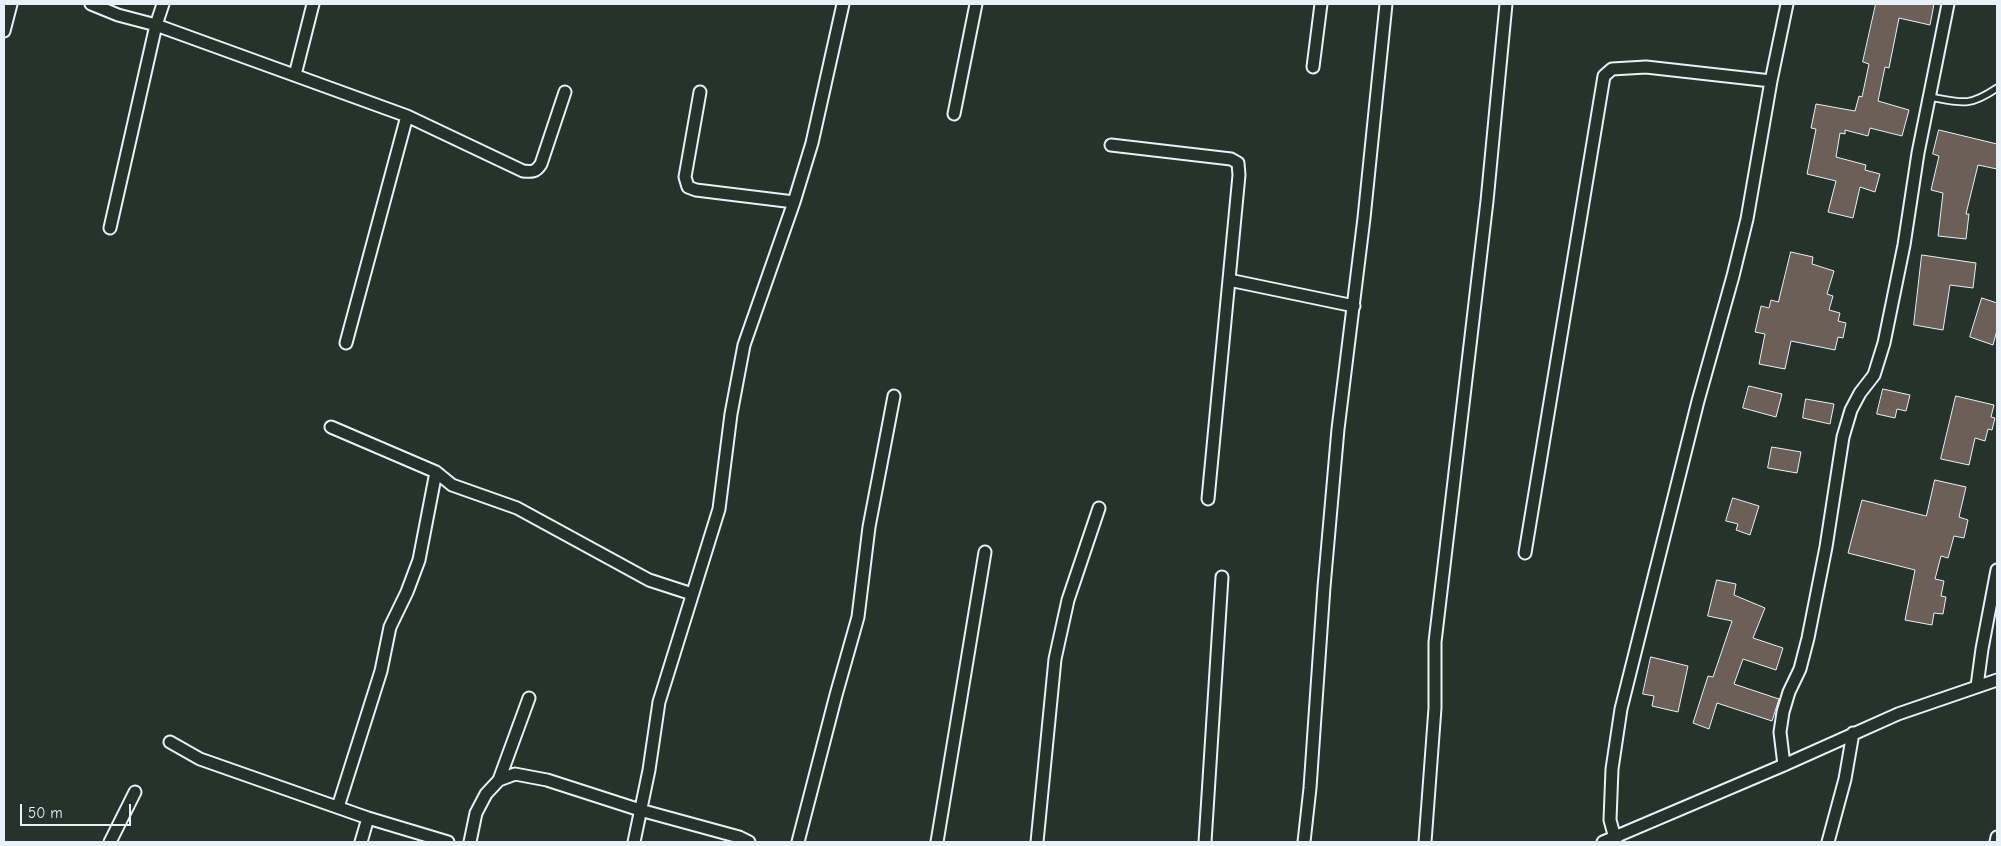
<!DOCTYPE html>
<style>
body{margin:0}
#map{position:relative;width:2001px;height:846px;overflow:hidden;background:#26332d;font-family:"Comic Neue",sans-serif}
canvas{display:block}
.frame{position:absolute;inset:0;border:5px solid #e8f1f8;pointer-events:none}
.scale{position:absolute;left:20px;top:804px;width:111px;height:22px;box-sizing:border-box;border:2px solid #e8f1f8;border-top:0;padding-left:6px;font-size:15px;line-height:18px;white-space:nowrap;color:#e8f1f8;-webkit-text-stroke:4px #26332d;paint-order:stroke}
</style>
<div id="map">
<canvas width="2001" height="846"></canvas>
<div class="frame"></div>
<div class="scale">50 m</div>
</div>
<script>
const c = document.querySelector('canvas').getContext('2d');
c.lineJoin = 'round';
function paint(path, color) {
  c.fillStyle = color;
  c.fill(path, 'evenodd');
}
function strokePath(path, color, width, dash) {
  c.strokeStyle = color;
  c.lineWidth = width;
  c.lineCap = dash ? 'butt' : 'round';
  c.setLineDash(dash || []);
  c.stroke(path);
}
const building = new Path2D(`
 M1876,4H1934L1930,25L1899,18L1889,68L1885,67L1878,101L1909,110L1902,136L1870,128L1868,136L1845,130V134L1840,133L1836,157L1866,165L1865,170L1880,174L1875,192L1860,187L1853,218L1828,212L1836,181L1807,174L1816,129L1811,128L1816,104L1855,111L1859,96L1862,97L1869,64L1863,62Z
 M1939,130L1997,144V169L1978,165L1966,214H1969L1966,239L1938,236L1943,193L1931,190L1939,156L1933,154Z
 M1791,252L1813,257L1812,264L1834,271L1827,294L1833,296L1829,310L1840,313L1838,321L1846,323L1843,338L1838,337L1835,350L1791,341L1785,369L1759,364L1765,334L1755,332L1761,306L1769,308L1771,300L1778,302Z
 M1922,255L1976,263L1973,288L1950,285L1943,330L1914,325Z
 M1982,298L1997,303V330L1993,345L1970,337Z
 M1749,386L1782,394L1776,417L1743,408Z
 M1883,389L1910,395L1906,411L1897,409L1895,418L1877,414Z
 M1956,396L1994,405L1991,417L1995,418L1992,430L1988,429L1985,441L1975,438L1969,465L1941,459Z
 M1806,399L1834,404L1830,424L1803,418Z
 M1772,447L1801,452L1797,473L1768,468Z
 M1935,480L1966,487L1959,517L1968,520L1964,538L1954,536L1948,558L1941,556L1935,579L1944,581L1941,596L1946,597L1943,614L1934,613L1932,625L1905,620L1915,570L1848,553L1862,500L1926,516Z
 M1733,498L1759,506L1750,535L1736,530L1738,524L1726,521Z
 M1717,580L1736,584L1734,595L1765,608L1753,638L1783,648L1776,670L1743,659L1734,684L1779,699L1772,721L1717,703L1709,729L1693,723L1708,676L1713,677L1732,621L1708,616Z
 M1651,657L1688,666L1678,712L1652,706L1654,696L1643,694Z`);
paint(building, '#6b5f57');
strokePath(building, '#e8f1f8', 1);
const service = new Path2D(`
 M1930,97C1962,103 1969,107 1997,88`);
const minor = new Path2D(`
 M91,4L118,15L156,25L407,116L523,171C532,172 536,172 541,164L565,92
 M4,31L11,4
 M1313,67L1321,4
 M295,75L313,4
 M700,92L685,177L688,187L696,190L794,202
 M954,114L976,4
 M1111,145L1231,159L1238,163L1239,175L1208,499
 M110,228L156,25L163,4
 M1229,280L1354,306
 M346,343L407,116
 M331,427L436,472L452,485L517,508L649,580L692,594
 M1525,553L1604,76L1612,69L1646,67L1771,81
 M1977,686L1982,649L1997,570
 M170,742L200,759L368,818L448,842
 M1784,765L1780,732L1783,712L1789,692L1800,669L1808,638L1826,547L1843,437L1851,410L1860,393L1874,375L1884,343L1904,245L1918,153L1948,4
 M499,780L529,698
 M338,807L381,671L390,627L407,592L419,560L436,472
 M110,842L135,792
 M361,842L368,818
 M470,842L476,813L486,794L499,780L515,774L547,780L640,810L739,837L749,842
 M634,842L649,770L659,702L719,509L731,414L744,345L794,202L812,143L843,4
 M798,842L836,695L858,617L869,527L894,396
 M937,842L985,552
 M1037,842L1055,659L1068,600L1099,508
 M1205,842L1222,577
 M1304,842L1310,788L1324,587L1338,429L1364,218L1386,4
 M1425,842L1435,708V642L1487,201L1506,4
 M1603,842L1784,765L1898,714L1997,680
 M1616,842L1610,820L1612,769L1621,709L1698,401L1733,276L1747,219L1771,81L1787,4
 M1828,842L1845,779L1853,733
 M1996,842L1997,837`);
strokePath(service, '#e8f1f8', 9);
strokePath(minor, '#e8f1f8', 15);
strokePath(service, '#26332d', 5.5);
strokePath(minor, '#26332d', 11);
</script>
